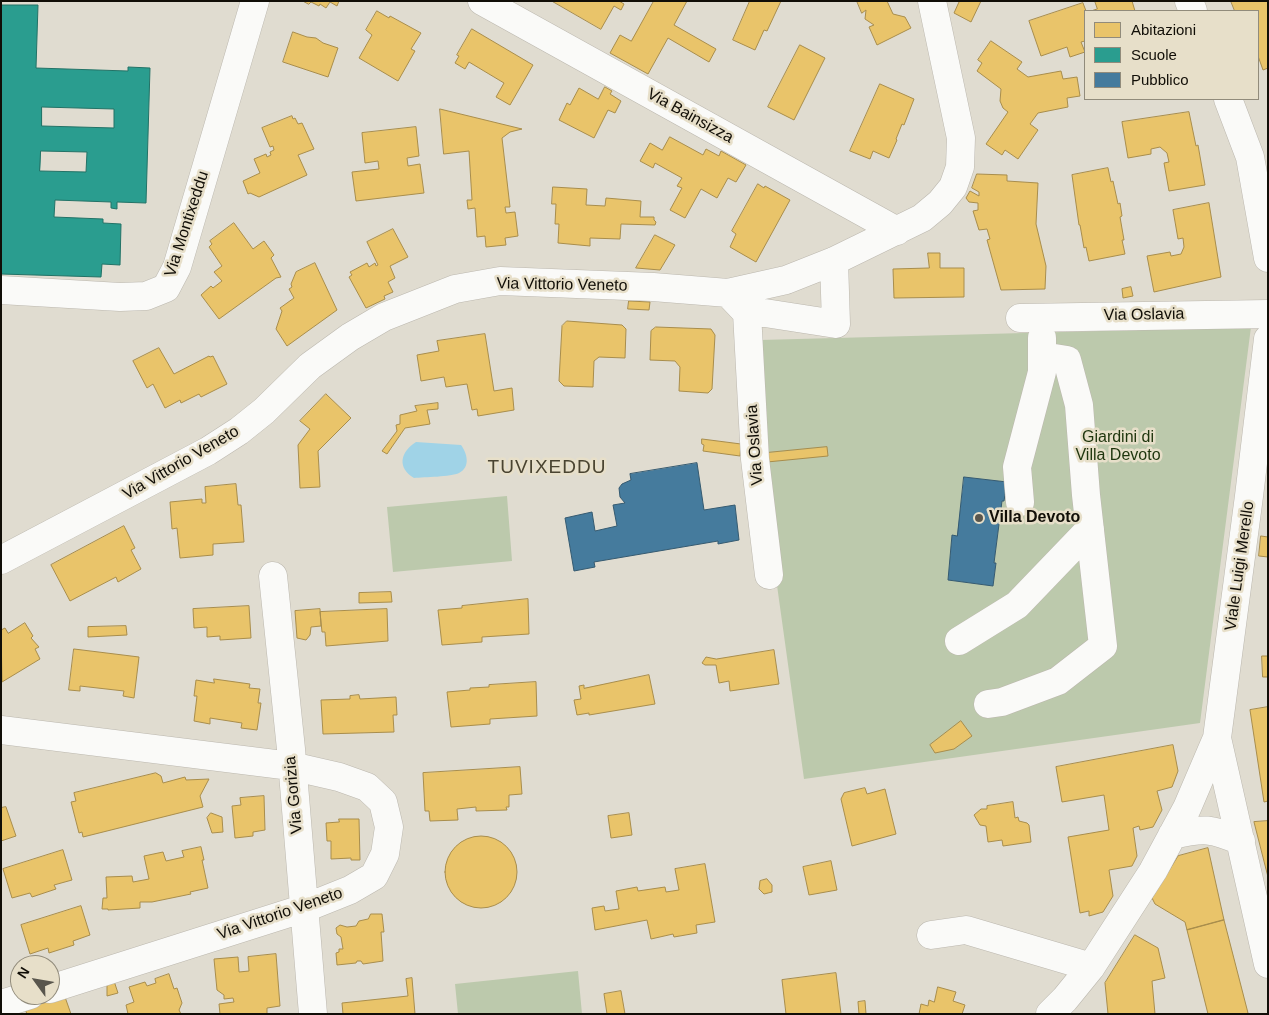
<!DOCTYPE html>
<style>
body{margin:0}
#map{position:relative;width:1269px;height:1015px;overflow:hidden;background:#e0dcd0;font-family:Helvetica,sans-serif}
canvas{display:block}
.frame{position:absolute;inset:0;border:2px solid #110e07;pointer-events:none}
.legend{position:absolute;left:1084px;top:10px;width:175px;height:90px;box-sizing:border-box;background:#e7dfc9;border:1px solid #918b7b;margin:0;padding:6px 9px;list-style:none;font-size:15px;color:#110e07}
.legend li{display:flex;align-items:center;gap:10px;height:25px}
.legend b{width:25px;border:1px solid #918b7b}
.north{position:absolute;left:10px;top:955px;width:50px;height:50px;box-sizing:border-box;background:#e7dfc9;border:1px solid #918b7b;border-radius:50%;rotate:302deg;font-size:14px;font-weight:700;line-height:20px;text-align:center;color:#110e07}
.north::after{content:'';display:block;margin:auto;width:18px;height:22px;background:#59564d;clip-path:polygon(50% 0,100% 100%,50% 72%,0 100%)}
</style>
<div id="map">
<canvas width="1269" height="1015"></canvas>
<div class="frame"></div>
<ul class="legend">
<li><b style="height:14px;background:#e9c46a"></b>Abitazioni</li>
<li><b style="height:14px;background:#2a9d8f"></b>Scuole</li>
<li><b style="height:14px;background:#457b9d"></b>Pubblico</li>
</ul>
<div class="north">N</div>
</div>
<script>
const c = document.querySelector('canvas').getContext('2d');
c.lineJoin = 'round';
function paint(path, color) {
  c.fillStyle = color;
  c.fill(path, 'evenodd');
}
function strokePath(path, color, width, dash) {
  c.strokeStyle = color;
  c.lineWidth = width;
  c.lineCap = dash ? 'butt' : 'round';
  c.setLineDash(dash || []);
  c.stroke(path);
}
function write(font, color, halo, rows, align = 'center') {
  c.font = font + ' Helvetica,sans-serif';
  c.lineWidth = 5;
  c.setLineDash([]);
  c.textBaseline = 'middle';
  c.strokeStyle = halo;
  c.fillStyle = color;
  for (const [text, x, y, turn = 0] of rows) {
    c.save();
    c.translate(x, y);
    c.rotate((+turn || 0) * Math.PI / 180);
    c.textAlign = isNaN(turn) ? turn : align;
    if (halo) c.strokeText(text, 0, 0);
    c.fillText(text, 0, 0);
    c.restore();
  }
}
paint(new Path2D(`
 M1251,327L1200,723L804,779L775,571L760,340ZM964,477L1006,482L1004,501H1002L994,563L996,564L993,586L948,580L952,536H957Z
 M507,496L512,561L393,572L387,507Z
 M578,971L582,1014H458L455,984Z`), '#bcc9ac');
paint(new Path2D(`
 M416,442L461,445C467,453 471,467 459,473C451,477 424,477 414,478C397,468 400,452 416,442Z
 M477,836C497,836 513,847 516,867C492,900 448,881 462,842Z`), '#a0d3e7');
const homes = new Path2D(`
 M303,1H339L337,6L330,2L326,8L320,4L319,6L311,2L309,4Z
 M552,1H619L624,4L621,10L614,6L601,29Z
 M654,1H687L674,25L716,49L709,62L668,38L648,74L610,53L620,35L631,41Z
 M750,1H781L767,31L764,30L755,50L733,40Z
 M857,1H887L893,14L905,17L911,28L877,45L869,27L874,25L865,19L866,10L862,13Z
 M957,1H981L971,22L954,13L959,2Z
 M1095,1H1132L1135,11H1091L1097,9Z
 M1231,1H1268V68L1263,70L1258,56V11H1235Z
 M1083,3L1086,11L1085,41L1081,42L1085,52L1070,57L1067,47L1041,56L1029,21Z
 M377,11L389,18L390,16L421,33L411,49L415,51L398,81L359,58L372,35L366,30Z
 M472,29L533,65L510,105L496,97L504,83L469,62L465,69L455,63L459,56L457,55Z
 M293,32L307,37L316,38L323,43L338,48L328,77L283,62Z
 M991,41L1022,62L1017,69L1028,77L1061,71L1063,79L1077,77L1080,96L1067,98L1068,107L1038,113L1030,124L1038,130L1018,159L1005,150L1002,155L986,144L1008,112L1003,108L1000,101L1001,89L977,71L982,63L978,60Z
 M800,45L825,58L794,120L768,107Z
 M880,84L914,99L904,125L902,124L896,139L897,140L889,158L873,151L870,159L850,151Z
 M605,87L612,91L610,94L621,101L615,113L608,110L594,138L559,120L567,103L570,105L579,88L598,99Z
 M440,109L522,129L510,132L502,138L510,207H505L506,213L515,212L518,236L505,238L506,245L486,247L485,236L477,237L475,208L468,209L467,200H472L469,151L444,154Z
 M1189,112L1196,146L1198,145L1205,185L1169,191L1164,163L1169,162L1167,153L1160,147L1151,149V154L1128,158L1122,122Z
 M292,116L293,119L295,118L298,124L302,123L314,149L298,155L307,175L259,197L250,193L248,194L243,181L260,173L254,159L266,154L267,157L271,155L270,152L274,150L273,146L270,147L262,128Z
 M416,127L419,156L407,158L408,166L420,164L424,193L356,201L352,172L379,169L378,161L365,163L362,133Z
 M670,137L703,155L706,149L719,156L721,151L746,165L736,182L728,178L717,198L701,189L685,218L670,210L682,188L677,186L682,178L655,163L653,168L640,161L650,143L662,150Z
 M1108,168L1111,182L1113,181L1118,204L1120,203L1122,216L1120,217L1124,240H1122L1125,254L1089,261L1086,247L1084,248L1080,225H1079L1072,175Z
 M977,174L1007,175V181L1038,183L1036,224L1046,266L1045,289L1001,290L987,240L990,239L987,229L979,230L973,211L978,210V203L969,202L966,198L970,191L979,196V192L972,188Z
 M758,184L764,188L765,186L790,200L756,262L730,247L736,234L732,231Z
 M553,187L587,189L586,205L605,206L606,198L641,201L640,217H654V220L656,222L655,225L621,224L620,239L590,238V246L558,243L559,224H555L556,204H552Z
 M1209,203L1221,277L1154,292L1147,256L1170,252L1171,256L1181,254L1184,247L1183,238L1178,239L1173,210Z
 M234,223L253,249L264,241L274,255L271,258L281,277L276,278L219,319L201,295L211,286L213,288L222,281L214,272L222,266L209,247L212,244L210,241Z
 M393,229L408,257L390,266L395,278L388,282L393,292L384,296L385,299L366,308L349,277L352,275L350,272L367,263L369,267L375,263L376,266L378,265L367,242Z
 M655,235L675,245L660,270L636,268Z
 M928,253H940V268H964V297L894,298L893,269L929,268Z
 M315,263L337,310L287,346L276,329L282,311L280,308L294,298L289,289L292,287L291,284L296,272Z
 M1131,287L1133,296L1123,298L1122,289Z
 M629,301L650,302L649,310L628,309Z
 M567,321L622,325L626,329L625,358L599,357L594,361L593,387L564,386L559,381L562,326Z
 M656,327L711,329L715,335L712,389L708,393L679,391L680,367L675,361L650,360L651,331Z
 M485,334L494,391L512,388L514,410L478,416L477,409L472,410L467,384L446,387L444,377L421,381L417,355L439,351L437,341Z
 M159,348L174,374L209,356L210,357L213,356L227,384L201,397L199,394L181,403L180,400L165,408L153,384L147,388L133,361Z
 M326,394L351,418L318,451L320,487L300,488L298,445L310,429L300,421Z
 M438,403V409L427,410L430,424L405,428L387,454L382,451L397,431L396,425L400,424V415L417,411L415,406Z
 M702,439L741,444L740,456L703,451L704,445L702,444Z
 M827,447L828,456L767,462L766,453Z
 M236,484L238,505H241L244,542L213,544V555L180,558L177,528L172,529L170,502L202,499V503H206L205,487Z
 M124,526L135,548L131,550L141,569L118,582L116,577L70,601L51,565Z
 M1261,536L1268,537V557L1259,556Z
 M391,592L392,602L359,603V593Z
 M528,599L529,634L482,637V642L442,645L438,610L462,608V606Z
 M249,606L251,638L220,640V636L207,637V627L194,628L193,609Z
 M320,609L321,626L311,627L310,635L306,640L297,638L295,611Z
 M387,609L388,641L326,646L325,632H322L320,612Z
 M25,623L33,636L31,638L39,647L35,649L40,659L2,682L1,630L5,628L8,633Z
 M126,626L127,635L88,637V627Z
 M74,649L139,657L134,698L123,696L124,691L80,686V691L69,690Z
 M774,650L779,684L730,691L729,681L719,683L716,665H705L702,663L706,657L716,659Z
 M1262,656H1268V677H1263Z
 M649,675L655,704L589,715V713L577,715L574,700L581,699L579,686L584,685V688Z
 M214,679L250,684L249,688L260,689L258,703H261L257,730L241,728L242,723L210,718V724L194,721L197,696H194L196,680L214,683Z
 M536,682L537,716L490,719V724L451,727L447,692L470,690V688L489,687V685Z
 M359,695L360,699L396,697L397,715H393L394,732L323,734L321,700L350,699V696Z
 M1268,707V801L1264,802L1250,710Z
 M961,721L972,736L954,749L935,753L930,745Z
 M1173,745L1178,771L1172,787L1157,791L1162,810L1153,827L1140,830L1139,826L1133,828L1137,856L1132,866L1109,870L1113,896L1103,912L1089,916V911L1080,913L1068,837L1109,830L1104,795L1062,802L1056,767Z
 M520,767L522,794L509,795V807H506L507,810L476,811V807L457,809L458,820L430,821L429,811H425L423,773Z
 M156,773L161,776L163,783L185,777L186,780L209,779L200,796L203,807L83,837L82,832L79,833L71,802L76,801L74,793Z
 M865,788L867,794L885,789L896,834L852,846L841,799L844,793Z
 M264,796L265,830L253,832V836L235,838L232,806L241,805L240,798Z
 M1013,802L1015,818L1018,817L1019,821L1027,823L1029,825L1031,842L1003,846L1002,840L988,842L986,826L980,825L974,815L981,809H987V806Z
 M6,807L16,836L1,841V808Z
 M211,813L222,817L223,832L212,833L207,818Z
 M629,813L632,835L611,838L608,816Z
 M339,819H359L360,860H351V858L331,859V841H327L326,823L339,822Z
 M1268,821V877L1254,822Z
 M445 872a36 36 0 1 1 72 0a36 36 0 1 1-72 0Z
 M201,847L204,860H202L208,888L190,892L191,894L152,902H140V908L108,910V909H102L103,898H107L106,877L132,876L133,882L149,879L144,856L163,852L166,861L184,857L182,851Z
 M1208,848L1224,920L1187,930L1185,922L1155,904L1152,898L1178,856Z
 M63,850L72,880L54,885L56,889L32,897L30,893L12,898L3,869Z
 M831,861L837,890L809,895L803,867Z
 M705,864L715,922L696,925L697,933L674,937L673,934L651,939L647,920L595,930L592,908L604,906L605,911L619,909L616,891L637,887L638,891L665,887L666,892L679,890L675,869Z
 M767,879L772,885V892L764,894L759,889L760,881Z
 M81,906L90,935L73,941L74,945L49,953L48,948L30,954L21,925Z
 M371,914H382L384,932H381L383,961L363,964L361,961H357L356,963L337,965L336,953L339,952V949H343L341,937L337,934L336,928L340,925L347,927L356,926L359,921L368,919Z
 M1224,920L1248,1013L1245,1014H1208L1187,930Z
 M1135,935L1158,948L1165,978L1152,981L1155,1014H1108L1105,983Z
 M276,954L280,1006L267,1008V1014H220L219,1004L234,1002L233,998L224,999V995L217,990L214,959L238,957L239,972L249,971L248,957Z
 M836,973L841,1014H786L782,980Z
 M169,974L174,989L177,988L182,1003L179,1010L181,1014H128L126,1005L134,1002L129,987L145,982L147,986L156,983L155,979Z
 M412,978L415,1014H343L342,1003L408,996L406,979Z
 M114,981L118,993L107,996V983Z
 M938,987L956,992L953,1001L965,1005L962,1014H919L921,1004L928,1006L929,1000L934,1002Z
 M621,991L625,1014H607L604,994Z
 M65,997L71,1014H27L25,1009Z
 M865,1001L866,1014H859L858,1002Z`);
paint(homes, '#e9c46a');
strokePath(homes, '#a88d4c', 1);
const schools = new Path2D(`
 M1,5H38L36,68L128,71V67L150,68L146,203L117,202V209L111,208V202L55,200L54,217L103,219V223L121,224L120,265L102,264L101,277L1,274ZM42,107L114,109V128L42,126ZM41,151L87,152L86,172L40,171Z`);
paint(schools, '#2a9d8f');
strokePath(schools, '#227266', 1);
const public = new Path2D(`
 M697,463L704,510L735,505L739,540L718,544V541L594,562L595,567L574,571L565,518L592,512L595,531L617,526L613,505L625,503L620,497L619,488L622,484L631,480L630,474Z
 M964,477L1007,482L1004,501H1002L994,563H996L993,586L948,580L952,535L957,536Z`);
paint(public, '#457b9d');
strokePath(public, '#355a70', 1);
const minor = new Path2D(`
 M482,1L897,231
 M1189,1L1193,11
 M1228,99L1250,157L1268,258
 M1,290L120,297L146,296L166,288L177,267L255,1
 M728,293L747,313L755,459L769,575
 M747,313H765L836,324L834,261
 M1020,318L1268,314
 M1268,339L1249,496L1217,738L1268,964
 M1020,502L1017,467L1042,372V338
 M1,560L208,451L239,431L264,411L310,366L350,337L384,317L455,289L500,281L653,287L728,293L786,280L834,261L922,218L940,203L953,187L960,167L961,138L932,1
 M273,576L291,749L313,1014
 M959,641L1017,605L1090,529
 M988,704L1002,702L1058,681L1103,646L1086,495L1079,405L1067,360L1042,356
 M1,730L291,766L339,777L367,787L383,802L389,827L385,854L374,876L350,890L305,908L50,989
 M1172,835C1204,828 1211,828 1241,841
 M931,935L966,930L1091,967
 M1,1004L30,995
 M1050,1014L1065,999L1091,967L1153,871L1187,808L1217,738`);
strokePath(minor, '#bbb7ae', 29);
strokePath(minor, '#fafaf8', 28);
for (const [x, y, r, color] of [
 [979,518,5,"#59564d"]
]) {
  const dot = new Path2D();
  dot.arc(x, y, r, 0, 2 * Math.PI);
  c.fillStyle = color;
  c.fill(dot);
  strokePath(dot, '#e7dfc9', 2);
}
write('16px', '#110e07', '#e7dfc9', [
 ["Via Bainsizza",690,116,29],
 ["Via Montixeddu",187,224,-72],
 ["Via Vittorio Veneto",562,285,1],
 ["Via Oslavia",1144,315,-1],
 ["Via Oslavia",755,445,-94],
 ["Via Vittorio Veneto",181,463,-30],
 ["Viale Luigi Merello",1240,566,-82],
 ["Via Gorizia",294,795,-95],
 ["Via Vittorio Veneto",280,914,-19]
]);
write('16px', '#1e350d', '#e7dfc9', [
 ["Giardini di",1118,438],
 ["Villa Devoto",1118,456]
]);
write('bold 16px', '#110e07', '#e7dfc9', [
 ["Villa Devoto",989,518]
], 'left');
c.letterSpacing = '1px';
write('19px', '#4a4431', '#e7dfc9', [
 ["TUVIXEDDU",547,468]
]);
c.letterSpacing = '0px';
</script>
